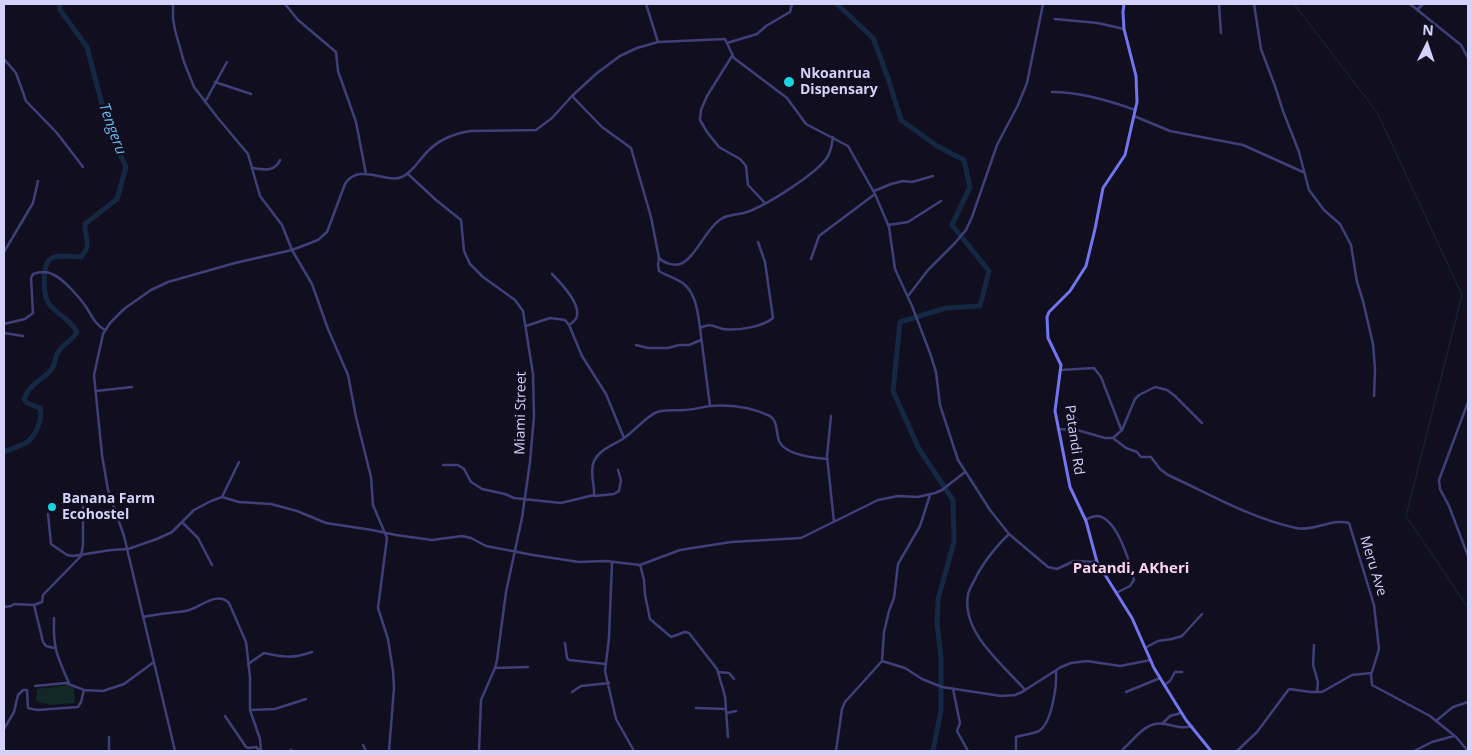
<!DOCTYPE html>
<style>
body{margin:0}
#map{position:relative;width:1472px;height:755px;overflow:hidden;background:#110f1f;font-family:"Open Sans",sans-serif}
canvas{display:block}
.frame{position:absolute;inset:0;border:5px solid #d4d1fa;pointer-events:none}
.north{position:absolute;left:1402px;top:20px;width:50px;height:50px;-webkit-text-stroke:4px #110f1f;paint-order:stroke;rotate:4deg;font-size:14px;font-weight:700;line-height:20px;text-align:center;color:#d4d1fa}
.north::after{content:'';display:block;margin:auto;width:18px;height:22px;background:#d4d1fa;clip-path:polygon(50% 0,100% 100%,50% 72%,0 100%)}
</style>
<div id="map">
<canvas width="1472" height="755"></canvas>
<div class="frame"></div>
<div class="north">N</div>
</div>
<script>
const c = document.querySelector('canvas').getContext('2d');
c.lineJoin = 'round';
function paint(path, color) {
  c.fillStyle = color;
  c.fill(path, 'evenodd');
}
function strokePath(path, color, width, dash) {
  c.strokeStyle = color;
  c.lineWidth = width;
  c.lineCap = dash ? 'butt' : 'round';
  c.setLineDash(dash || []);
  c.stroke(path);
}
function write(font, color, halo, rows, align = 'center') {
  c.font = font + ' "Open Sans",sans-serif';
  c.lineWidth = 5;
  c.setLineDash([]);
  c.textBaseline = 'middle';
  c.strokeStyle = halo;
  c.fillStyle = color;
  for (const [text, x, y, turn = 0] of rows) {
    c.save();
    c.translate(x, y);
    c.rotate((+turn || 0) * Math.PI / 180);
    c.textAlign = isNaN(turn) ? turn : align;
    if (halo) c.strokeText(text, 0, 0);
    c.fillText(text, 0, 0);
    c.restore();
  }
}
paint(new Path2D(`
 M67,685L74,688L75,703L51,705L36,701L37,689Z`), '#122826');
strokePath(new Path2D(`
 M1294,4L1377,112L1462,295L1406,516L1468,608`), '#142843', 1);
strokePath(new Path2D(`
 M837,4L873,38L888,78L901,120L937,146L964,160L970,187L952,225L989,271L980,306L946,308L900,322L893,391L919,449L953,500L954,542L938,599L937,623L941,657V710L933,751
 M4,452C9,449 23,445 26,443C36,436 43,419 40,408L27,403L24,399C33,379 40,383 51,370C56,365 54,358 58,352C63,344 73,340 77,332C71,320 58,315 49,304C43,296 42,266 50,259C57,254 73,257 81,257C93,243 84,238 85,224L117,199L126,167L109,131L87,47L60,10L59,4`), '#142843', 5);
strokePath(new Path2D(`
 M173,4V19L175,30L184,62L194,87L217,117L248,154L260,196L282,225L292,250L312,284L328,329L348,375L356,417L371,477L373,505L387,538L378,608L388,639L393,671L394,688L389,751
 M285,4L298,20L336,52L338,71L356,122L366,174
 M646,4L658,42
 M1219,4L1221,33
 M1254,4L1261,49L1275,86L1283,111L1299,152L1309,190L1324,210L1340,224L1351,245L1357,282L1363,301L1373,344L1375,369L1374,396
 M1410,4L1461,45L1468,58
 M1417,10L1423,4
 M1055,19L1098,23L1124,29
 M727,43L757,34L766,26L790,12L792,4
 M732,56L707,96L701,110L700,120L707,132L719,147L740,159L746,166L748,185L765,203
 M4,59L16,73L26,101L57,133L83,167
 M215,82L251,94
 M1052,92C1081,92 1108,100 1135,110
 M572,96L602,127L631,148L651,217L659,258C664,263 673,266 680,264C695,259 706,228 721,219C729,214 739,215 747,212C767,205 814,175 826,159C831,153 832,144 833,137
 M205,102L227,62
 M1134,116L1170,131L1243,145L1303,172
 M253,168C264,170 275,172 280,160
 M408,174L436,200L461,220L464,251L470,264L483,277L515,300L523,311L533,374L534,416L530,462L522,518L506,592L497,660L495,668L481,700L479,751
 M874,191L891,184L903,181L912,182L933,176
 M888,225L908,222L941,201
 M4,252L33,203L38,181
 M659,258L658,265L659,271C667,276 676,278 684,284C696,294 698,313 700,328
 M811,259L819,236L875,194
 M552,274C560,282 580,303 577,316C576,320 572,323 569,325
 M908,296L928,270L955,243L966,230L972,217L997,145L1018,105L1027,83L1043,4
 M4,324L25,319L33,313L31,278L33,274C39,272 46,271 52,274C63,278 82,300 88,310C93,318 96,325 105,330
 M526,326L550,318L565,320L569,325L582,356L606,394L624,438
 M4,333L23,336
 M636,345L648,348H668L679,345H689L701,340
 M1061,370L1094,368L1101,377L1121,429
 M96,391L132,387
 M1468,402L1439,480L1440,489L1449,506L1468,556
 M710,406L700,328C712,323 712,326 723,329C736,331 763,327 773,318L765,262L758,242
 M831,416L827,456L834,522
 M1058,429L1077,430L1105,438H1113L1122,430L1135,399L1139,395L1155,387L1167,390L1175,396L1202,423
 M1113,438L1126,448L1137,452L1141,457H1151L1160,469L1168,475C1210,494 1250,518 1296,528C1314,532 1331,518 1349,523L1374,605L1379,649L1371,675L1372,685L1430,716L1456,737L1468,751
 M443,465H458L464,469L471,482L476,485L482,489L505,494L514,498L561,503L594,495C595,485 589,472 594,461C600,449 614,445 624,438C636,430 644,418 657,412C665,409 676,411 684,410C693,410 701,407 710,406C731,404 751,407 770,416C778,421 776,433 779,441C785,455 814,458 827,459
 M594,496L614,494L619,491L621,480L618,470
 M222,497L239,462
 M48,514L51,544L67,555L73,556L111,550L128,549L157,539L172,532L194,510L211,501L222,497L239,502L271,504L297,511L326,523L372,530L396,535L432,540L462,536L471,538L486,546L533,555L579,562L606,561L640,565L680,550L731,542L801,538L878,500L898,496L918,497L935,493L942,490L965,472
 M1085,520C1089,518 1093,516 1097,516C1117,517 1130,563 1134,580L1130,586L1116,593
 M182,522L198,538L212,565
 M1009,534C996,546 987,558 978,573C975,580 970,587 968,594C961,633 1003,664 1025,690
 M612,562L609,638L605,671L616,719L634,751
 M640,565L644,580L645,595L650,619L671,637L685,632L689,633L717,669L725,696L728,737
 M34,605L42,602L43,595L81,556L83,545V507
 M4,607L11,606L14,604L34,605L43,642L46,646L54,648
 M143,617C157,614 172,613 186,611C199,609 216,590 229,603L246,642L250,677V710L260,739L261,751
 M54,618C53,649 57,656 69,683
 M565,643L567,658L569,660L606,664
 M1314,645L1313,665L1318,682L1317,692
 M1145,648L1158,641L1172,639L1182,636L1202,614
 M882,661L905,668L922,679L942,687L1001,696L1015,695L1022,692L1061,667L1071,663L1087,661L1120,666L1151,660
 M248,664L264,653C282,657 293,659 312,652
 M495,668L528,667
 M718,672L729,673L734,679
 M1164,685L1170,681L1175,672H1182
 M35,686L66,683L84,690L103,691L124,684L154,662
 M953,689L960,723L957,731L968,751
 M572,692L581,686L609,683
 M1126,692L1160,678
 M696,708L726,709
 M250,710L275,709L306,699
 M727,713L736,711
 M225,716L246,747L248,748L256,747L260,751
 M1436,721L1453,707L1468,702
 M1163,723L1170,716L1181,713
 M4,729L14,712L18,695L23,690H27L28,708L37,710L78,707L81,702L84,690
 M109,737V751
 M363,745L366,751
 M1123,749C1135,739 1146,720 1165,724C1175,726 1182,729 1192,726
 M291,750L292,751
 M175,751L124,536L108,490L102,455L94,375L103,334L110,323L124,309L151,290L168,282L235,263L292,250L318,240L327,232L345,184C359,162 386,184 402,177C413,172 419,160 427,152C438,140 455,133 471,131L536,130L552,118L572,96L597,73L620,56L637,48L658,42L725,39L734,58L787,98L806,124L848,146L875,194L889,227L895,269L912,306L930,353L936,372L940,405L958,460L990,510L1009,534L1048,567L1057,569L1074,561L1097,562
 M836,751L842,709L845,702L882,661L884,632L889,611L894,598L898,564L920,526L930,495
 M1016,751V737C1023,735 1032,734 1039,731C1052,723 1057,685 1056,671
 M1237,751L1257,732L1289,689L1311,692H1322L1352,675L1371,673
 M1414,751L1432,742L1454,736`), '#3f3f79', 2.5);
strokePath(new Path2D(`
 M1124,4L1123,12L1124,29L1136,76L1137,102L1125,155L1103,188L1095,229L1086,266L1070,291L1049,312L1047,317L1048,338L1061,365L1055,411L1070,487L1086,521L1097,562L1132,618L1154,668L1165,686L1186,720L1211,751`), '#7275f0', 3);
for (const [x, y, r, color] of [
 [789,82,6,"#18d5df"],
 [52,507,5,"#18d5df"]
]) {
  const dot = new Path2D();
  dot.arc(x, y, r, 0, 2 * Math.PI);
  c.fillStyle = color;
  c.fill(dot);
  strokePath(dot, '#110f1f', 2);
}
write('bold 14px', '#d4d1fa', '#110f1f', [
 ["Nkoanrua",800,74],
 ["Dispensary",800,90],
 ["Banana Farm",62,499],
 ["Ecohostel",62,515]
], 'left');
write('14px', '#d4d1fa', '#110f1f', [
 ["Miami Street",521,413,-89],
 ["Patandi Rd",1074,440,82],
 ["Meru Ave",1373,566,73]
]);
write('italic 15px', '#6ab8ef', '#110f1f', [
 ["Tengeru",112,129,70]
]);
write('bold 15px', '#fad3ee', '#110f1f', [
 ["Patandi, AKheri",1131,569]
]);
</script>
